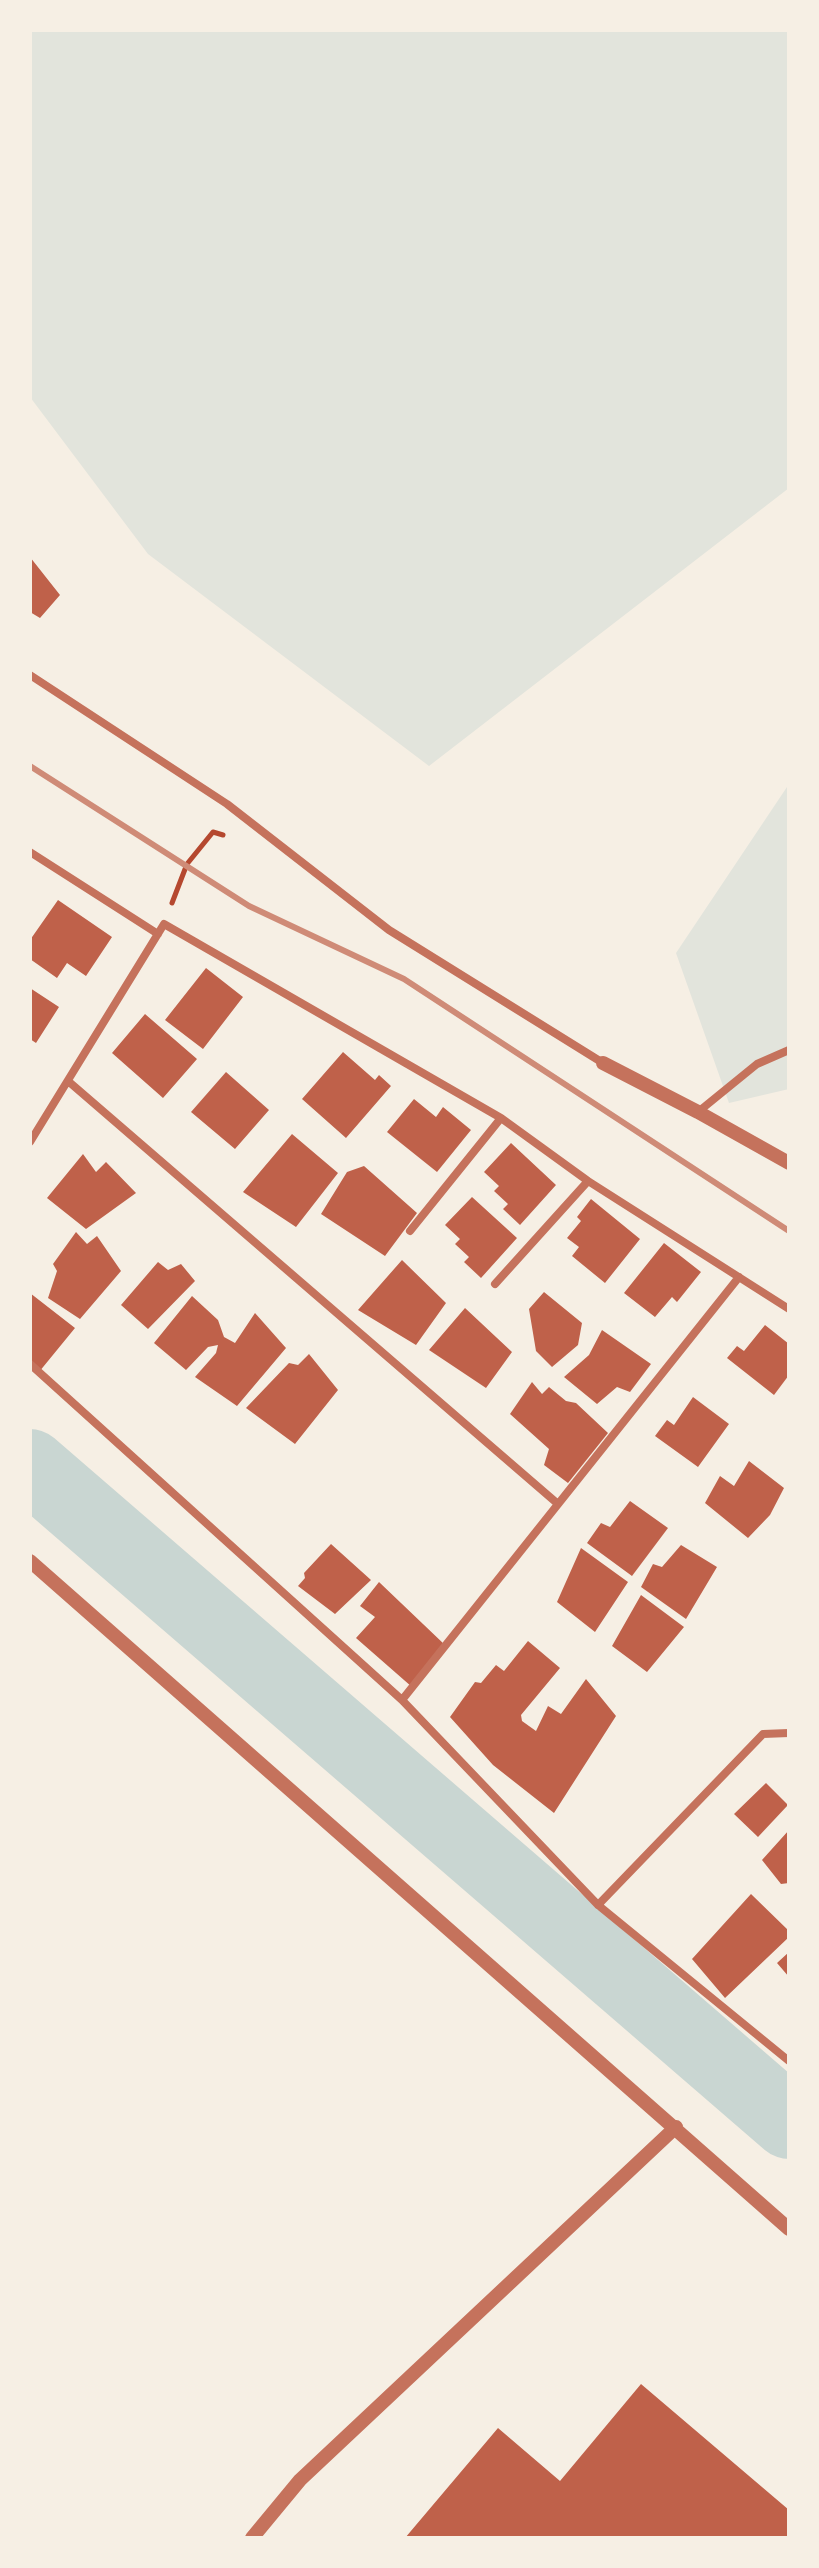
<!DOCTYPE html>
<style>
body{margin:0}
#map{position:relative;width:819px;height:2568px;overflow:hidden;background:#f6efe4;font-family:"Roboto Condensed",sans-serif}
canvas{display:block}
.frame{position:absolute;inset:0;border:32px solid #f6efe4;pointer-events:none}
</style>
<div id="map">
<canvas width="819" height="2568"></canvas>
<div class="frame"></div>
</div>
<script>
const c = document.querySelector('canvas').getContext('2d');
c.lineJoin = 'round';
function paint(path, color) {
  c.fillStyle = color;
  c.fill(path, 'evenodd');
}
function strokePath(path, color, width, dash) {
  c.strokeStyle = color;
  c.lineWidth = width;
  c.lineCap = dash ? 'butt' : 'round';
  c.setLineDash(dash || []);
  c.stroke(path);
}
paint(new Path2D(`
 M30,30H789V488L429,766L148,554L30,397Z
 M789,784V1089L729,1103L676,953Z`), '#e2e4dc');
strokePath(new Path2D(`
 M30,1466L789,2122`), '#c9d6d2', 74);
paint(new Path2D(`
 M30,557L60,595L40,618L30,612Z
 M58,900L112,937L86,976L67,963L57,978L30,959V940Z
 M206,968L243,997L203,1049L165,1020Z
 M30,988L59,1007L36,1043L30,1039Z
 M145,1014L197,1059L163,1098L112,1053Z
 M343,1052L375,1080L379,1075L391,1086L346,1138L302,1099Z
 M226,1072L269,1110L235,1149L191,1112Z
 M414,1099L436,1117L443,1107L471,1130L437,1172L387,1132Z
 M292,1134L338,1173L296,1227L243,1192Z
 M511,1143L556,1185L520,1225L503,1209L508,1204L494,1191L499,1186L484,1172Z
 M83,1154L96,1172L106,1162L136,1193L86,1229L47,1198Z
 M364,1166L417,1213L385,1256L321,1214L347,1172Z
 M472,1197L517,1238L481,1278L464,1262L469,1257L455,1244L460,1239L445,1225Z
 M591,1199L640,1239L605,1283L572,1256L579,1247L567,1238L581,1221L577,1217Z
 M76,1232L87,1244L97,1236L121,1271L80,1319L48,1298L57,1271L53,1264Z
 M664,1243L701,1272L677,1302L672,1297L655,1317L624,1293Z
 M402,1260L446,1303L416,1345L358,1310Z
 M158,1262L168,1270L181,1264L195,1281L148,1329L121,1305Z
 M544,1292L582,1323L578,1345L552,1367L536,1351L529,1309Z
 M30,1293L75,1328L39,1372L30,1364Z
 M192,1296L218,1320L224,1337L235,1343L255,1313L286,1348L237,1406L195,1377L216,1353L218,1345L208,1347L186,1370L154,1343Z
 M465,1308L512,1352L486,1388L429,1350Z
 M765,1325L789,1344V1375L774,1395L727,1358L737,1346L744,1351Z
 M602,1330L651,1364L630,1392L617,1387L597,1404L564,1377L589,1355Z
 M309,1354L338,1390L295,1444L246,1408L289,1363L298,1365Z
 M532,1382L542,1394L549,1387L566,1401L576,1403L608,1433L568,1483L544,1465L549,1449L510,1414Z
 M693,1397L729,1424L698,1467L655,1436L667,1420L674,1425Z
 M749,1461L784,1488L770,1515L748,1538L705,1503L720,1476L734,1486Z
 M630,1501L668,1528L632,1576L587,1543L601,1523L610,1527Z
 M331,1544L371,1580L335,1614L298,1586L305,1578L304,1573Z
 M681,1545L717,1567L686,1619L641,1587L653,1564L662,1567Z
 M581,1548L628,1582L595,1632L557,1602Z
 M379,1582L445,1645L412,1687L356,1638L375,1617L360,1606Z
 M641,1595L684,1627L647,1672L612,1646Z
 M528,1641L560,1668L521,1715L522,1721L536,1731L548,1706L561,1714L586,1679L616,1716L554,1813L493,1765L450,1717L475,1682L481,1683L496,1665L504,1671Z
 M766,1783L788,1805L758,1837L734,1814Z
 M789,1830V1883L781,1884L762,1860Z
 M751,1894L789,1931V1937L725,1998L692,1959Z
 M789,1952V1977L777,1963Z
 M641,2384L789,2510V2538H405L498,2428L560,2481Z`), '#bf614a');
strokePath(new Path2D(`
 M172,903L187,864L213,832L223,835`), '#b5482f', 5);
strokePath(new Path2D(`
 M30,675L227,804L389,930L603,1063
 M30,852L158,934
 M68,1081L558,1504
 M698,1112L757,1064L789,1050
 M30,1142L164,924L501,1118L588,1181L789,1309
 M410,1231L501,1118
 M495,1284L588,1181
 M30,1364L402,1700L598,1905L789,2061
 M402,1700L739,1277
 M598,1905L763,1734L789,1733`), '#c5725c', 8);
strokePath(new Path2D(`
 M603,1063L698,1112L789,1163
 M30,1561L789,2229
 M252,2538L300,2480L676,2127`), '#c5725c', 14);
strokePath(new Path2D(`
 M30,766L249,906L404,979L789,1231`), '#cf8b77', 6);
</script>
